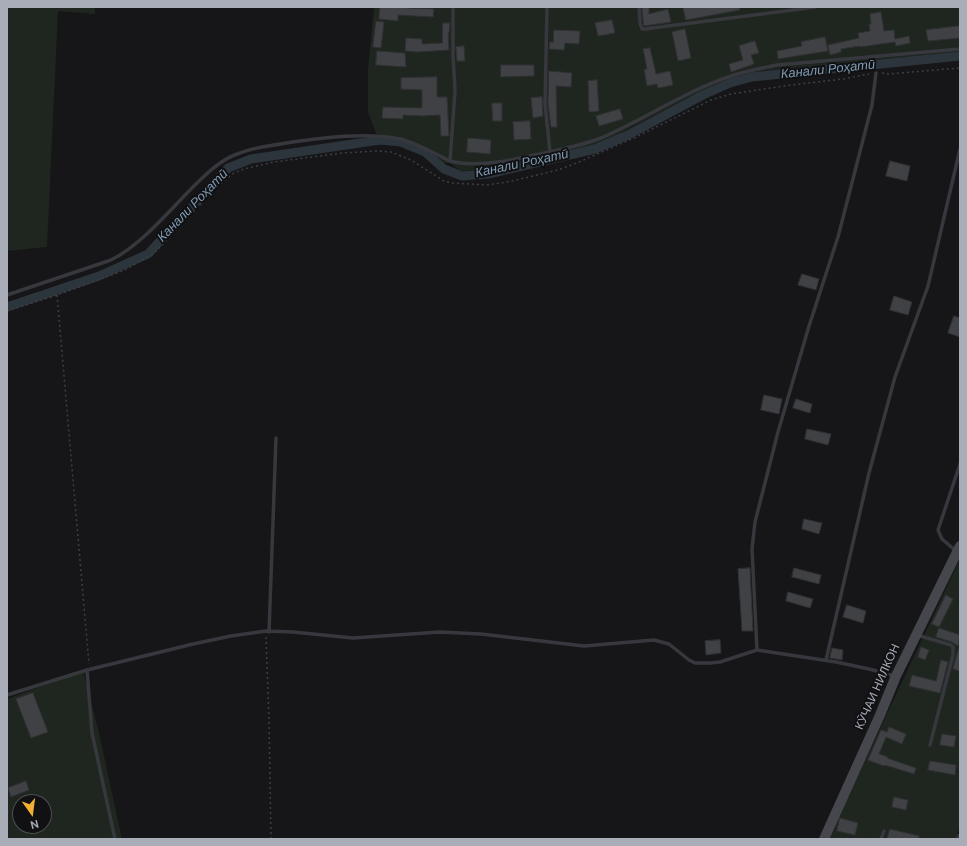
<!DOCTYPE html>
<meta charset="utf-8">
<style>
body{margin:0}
#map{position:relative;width:967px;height:846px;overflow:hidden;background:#161618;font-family:"DM Sans",sans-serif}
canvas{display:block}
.frame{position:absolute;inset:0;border:8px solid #a8adb8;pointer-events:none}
.north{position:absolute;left:12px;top:794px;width:40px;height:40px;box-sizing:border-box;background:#111113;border:1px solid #4d4f55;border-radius:50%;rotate:166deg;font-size:11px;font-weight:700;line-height:16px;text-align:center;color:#a8adb8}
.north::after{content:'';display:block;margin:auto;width:14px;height:18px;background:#f2b134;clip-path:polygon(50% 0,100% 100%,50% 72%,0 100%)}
</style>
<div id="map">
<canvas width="967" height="846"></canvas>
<div class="frame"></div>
<div class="north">N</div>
</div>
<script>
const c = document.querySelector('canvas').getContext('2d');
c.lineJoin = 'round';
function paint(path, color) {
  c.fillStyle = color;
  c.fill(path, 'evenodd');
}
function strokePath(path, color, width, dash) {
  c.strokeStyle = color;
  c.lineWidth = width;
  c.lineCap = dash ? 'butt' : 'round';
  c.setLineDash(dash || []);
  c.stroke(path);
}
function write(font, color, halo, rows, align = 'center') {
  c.font = font + ' "DM Sans",sans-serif';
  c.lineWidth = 4;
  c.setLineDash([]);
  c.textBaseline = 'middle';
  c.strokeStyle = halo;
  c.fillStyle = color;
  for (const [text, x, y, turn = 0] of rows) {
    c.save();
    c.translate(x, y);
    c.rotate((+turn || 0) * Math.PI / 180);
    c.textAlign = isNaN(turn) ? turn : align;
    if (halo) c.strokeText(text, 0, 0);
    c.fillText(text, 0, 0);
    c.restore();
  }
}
paint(new Path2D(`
 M7,7H95V14L58,11L47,247L7,251Z
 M374,7H960V52L764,71L731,79L690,97L603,142L577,150L497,169L461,171L450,163H444L426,148L402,140L377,136L368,112V69Z
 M960,559V824L956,839H828Z
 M83,671L99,733L122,839H7V699ZM20,802H44V826H20Z`), '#1e261f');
strokePath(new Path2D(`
 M7,307L99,276L148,254L228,168L251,159L380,140L401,142L425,152L444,169L462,176L488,174L595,149L628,135L703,95L730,83L752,77L960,56`), '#2c353c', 9);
const building = new Path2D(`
 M380,7H407V8L434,9L433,17L398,15V21L379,19Z
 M642,7H649V14L668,9L671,22L644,26Z
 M683,7H739L740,10L686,20Z
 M881,12L884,31L894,30L895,39L909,36L910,43L896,46L895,42L860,47V46L841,49V52L830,55L828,45L859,38L858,33L870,31L869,24H871L870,14Z
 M612,20L615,33L598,36L595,23Z
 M376,21L384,22L381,48L373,47Z
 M443,23H450L449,33H448L449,50L418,52L405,51L406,38L422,39V44L442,43Z
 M960,26V38L928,41L926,30Z
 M685,29L691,58L678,61L672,32Z
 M554,30L580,31L579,44L565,43L564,50L549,49L550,42H553Z
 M825,37L828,51L778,59L777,51L802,46L801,42Z
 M755,41L759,53L751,55L754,64L731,72L729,64L743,60L739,46Z
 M464,46L465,61H457L456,47Z
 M650,48L656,74L670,71L673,85L658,88L657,84L647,86L644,70L647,69L643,49Z
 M377,51L405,53L406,67L376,65Z
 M501,65H534V76L501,77Z
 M549,71L572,73L571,87L556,86L557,127H551L548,104Z
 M437,77V97H447L449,136H441L440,115L422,116L403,115V119L382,118L383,107L422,108V90L401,89V78Z
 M597,80L599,111L589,112L588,81Z
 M542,97L543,116L533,118L531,98Z
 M492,103H502V121H493Z
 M620,109L623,119L599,126L596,116Z
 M530,121L531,139L514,140L513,122Z
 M468,138L491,140L490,154L467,152Z
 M890,161L910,166L907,181L886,176Z
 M802,274L819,279L816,290L798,285Z
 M894,296L912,302L908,315L890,310Z
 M954,316L960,318V337L948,333Z
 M764,395L782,399L779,414L761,410Z
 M796,399L812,404L810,413L793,408Z
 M807,429L831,434L828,445L805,439Z
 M804,519L822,523L819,534L802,529Z
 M750,568L753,631H742L738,569Z
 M794,568L821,575L819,584L792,577Z
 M788,592L813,599L810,608L786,601Z
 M946,595L953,599L939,627L932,624Z
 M847,605L866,611L863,623L843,617Z
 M939,628L960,635L958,646L952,642L936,637Z
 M720,640L721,653L706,655L705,641Z
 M921,647L929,650L925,660L918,657Z
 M832,648L843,650L842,660L830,658Z
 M959,648H960V671L953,669Z
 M941,660L948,662L940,693L909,686L912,675L936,681Z
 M33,693L48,732L31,738L16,699Z
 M889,727L906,734L902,744L886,737L879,754L888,757L887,758L916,768L914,774L885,765L884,766L868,760L881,730L887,732Z
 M942,734L956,736L954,747L940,745Z
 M930,761L956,765L955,775L928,770Z
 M26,781L29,790L11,797L8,788Z
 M894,797L908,800L906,810L892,807Z
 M840,818L858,823L855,835L837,831Z
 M890,829L919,836V839H887Z`);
paint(building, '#404145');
strokePath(building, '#303034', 1);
strokePath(new Path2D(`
 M882,73L888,74L960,68
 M57,295L89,664
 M7,311L57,295L125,270L142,260L153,254L162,245L212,192L227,178L234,173L244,169L274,162L342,153L377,151L391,152L411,160L444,181L452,183L488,185L512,181L558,170L579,162L634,138L711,100L731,94L791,85L843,79L869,74
 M266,637L269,719L271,839`), '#3d3f44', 1.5, [2, 3]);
strokePath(new Path2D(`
 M547,7L545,104L550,152
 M639,7L640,23L642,29H645L816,7
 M450,161L455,91L453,55V7
 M7,295L111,260C141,245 168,212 193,187C206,174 221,159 240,153C255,147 271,146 286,143C323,138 363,132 400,139C411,142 424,148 434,153C439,155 445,159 450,161C465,165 483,164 498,162C514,160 529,156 545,153C564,149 583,145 601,138C645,119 686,91 731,76C746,71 762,68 777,65L960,49
 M956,551L942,539L938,530L960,464
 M269,632L276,438
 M917,635L951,645L953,647V655L930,745
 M757,650L752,549L755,522L778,432L809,326L838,237L872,105L876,73
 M826,660L869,473L895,377L928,286L960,149
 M87,670L193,644L231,636L266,631L293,632L353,638L440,632L481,634L584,646L654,640L669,644L689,660L695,663H710L720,662L757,650L836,662L869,669L895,676
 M7,695L87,670L92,733L115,839
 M881,839L884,831`), '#37383d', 3.5);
strokePath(new Path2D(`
 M960,839V837`), '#37383d', 7);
strokePath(new Path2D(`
 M824,839L880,715L896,676L960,546`), '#45474d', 10);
write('12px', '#a8adb8', '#111113', [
 ["КӮЧАИ НИЛКОН",878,687,-66]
]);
write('italic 13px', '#7f9bb3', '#111113', [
 ["Канали Роҳатӣ",828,70,-6],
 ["Канали Роҳатӣ",522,164,-12],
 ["Канали Роҳатӣ",193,206,-46]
]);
</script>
